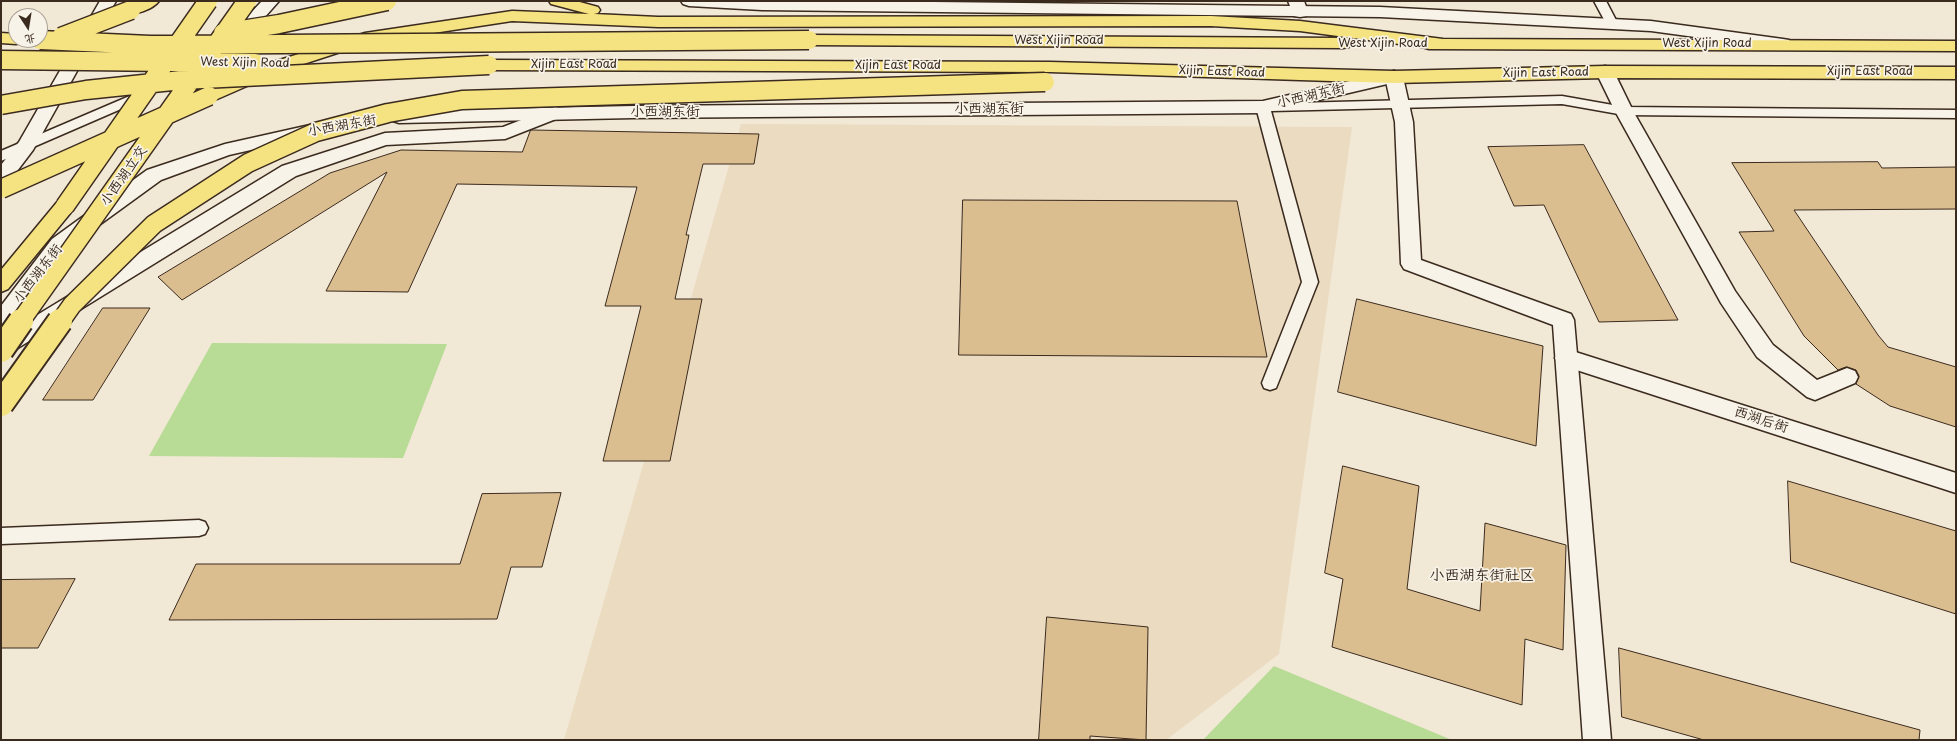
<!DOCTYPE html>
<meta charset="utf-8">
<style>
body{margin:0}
#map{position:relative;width:1957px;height:741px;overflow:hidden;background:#f1e8d6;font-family:"Playpen Sans","LXGW WenKai TC",sans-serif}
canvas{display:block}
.frame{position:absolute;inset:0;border:2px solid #3b2a1e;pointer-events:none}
.north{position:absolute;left:8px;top:8px;width:40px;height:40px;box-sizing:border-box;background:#f7f3e8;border:1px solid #aca397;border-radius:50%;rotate:168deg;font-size:11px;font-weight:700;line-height:16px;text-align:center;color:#3b2a1e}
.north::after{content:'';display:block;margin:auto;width:14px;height:18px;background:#3b2a1e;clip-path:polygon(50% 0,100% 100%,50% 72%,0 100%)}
</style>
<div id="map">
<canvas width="1957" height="741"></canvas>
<div class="frame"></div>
<div class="north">北</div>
</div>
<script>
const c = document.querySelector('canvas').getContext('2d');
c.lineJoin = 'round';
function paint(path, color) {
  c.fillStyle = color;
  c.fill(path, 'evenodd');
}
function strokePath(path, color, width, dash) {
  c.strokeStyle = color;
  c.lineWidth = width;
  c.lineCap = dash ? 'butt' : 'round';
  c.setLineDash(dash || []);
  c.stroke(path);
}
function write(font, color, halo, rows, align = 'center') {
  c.font = font + ' "Playpen Sans","LXGW WenKai TC",sans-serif';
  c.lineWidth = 3.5;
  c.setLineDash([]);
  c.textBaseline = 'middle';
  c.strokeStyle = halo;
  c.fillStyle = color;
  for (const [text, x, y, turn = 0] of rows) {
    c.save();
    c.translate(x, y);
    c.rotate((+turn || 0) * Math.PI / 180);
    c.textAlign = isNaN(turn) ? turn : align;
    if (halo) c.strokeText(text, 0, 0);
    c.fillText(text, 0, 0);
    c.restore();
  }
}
paint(new Path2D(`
 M741,124L1352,127L1279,654L1166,740H564Z`), '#eadbc1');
paint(new Path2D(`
 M212,343L447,344L403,458L149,456Z
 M1274,666L1452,740H1203Z`), '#b8db95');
const building = new Path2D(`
 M531,130L759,134L754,164H703L686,235H689L675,299H702L670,461H603L641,306H605L637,187L457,184L408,292L326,291L387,172L182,300L158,277L330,173L401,150L522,152Z
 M1584,145L1678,320L1599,322L1544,205L1514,206L1488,147Z
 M1878,162L1882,168L1956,167V209L1794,210L1878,335L1888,347L1956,367V427L1890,406L1856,384L1859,376L1856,370L1846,367L1838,370L1804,336L1739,232L1774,231L1732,163Z
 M963,200L1237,201L1267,357L959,355Z
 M1357,299L1543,346L1536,446L1338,392Z
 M103,308H150L93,400H43Z
 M1343,466L1419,486L1407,589L1480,611L1485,523L1566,545L1563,650L1525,639L1522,705L1332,647L1343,579L1325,573Z
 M1788,481L1956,531V614L1791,562Z
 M561,493L542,567H511L497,619L169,620L196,564H460L482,494Z
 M75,579L38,648H1V580Z
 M1047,617L1148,627L1146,740L1090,736V740H1039Z
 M1619,648L1920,730L1919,740H1704L1622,717Z`);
paint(building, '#dbbe8f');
strokePath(building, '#3b2a1e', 1);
const service = new Path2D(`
 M1594,1H1606L1618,24L1616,27H1608Z
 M146,89L151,90L152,93L151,96L1,161V151Z
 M1562,96L1624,107L1956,110V118L1624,115L1562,104L1271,111L1318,282L1278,383L1276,388L1270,390L1264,388L1262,383L1302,282L1256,107L1258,104Z
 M199,520L205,522L208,528L205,534L199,536L1,544V528Z`);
const pedestrian = new Path2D(`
 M1566,349L1956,473V493L1558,364L1555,358L1558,352Z`);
const minor = new Path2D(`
 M1288,1H1304L1308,12L1306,16L1300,17L1294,16Z
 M1605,66L1611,68L1614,72L1633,111L1735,291L1773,345L1817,380L1847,368L1855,371L1858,377L1855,383L1815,400L1807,397L1757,357L1721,303L1615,111L1596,72L1599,68Z
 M1394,71L1400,73L1403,77L1413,122L1421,260L1571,314L1574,320L1611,740H1583L1553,325L1404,269L1401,264L1395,122L1385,77L1388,73Z
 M555,107L561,109L564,113L561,117L505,139L386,145L296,176L13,351L5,353L1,352V337L282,166L385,133L503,127Z`);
const tertiary = new Path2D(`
 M100,1H116L33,150L8,183L1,185V165L19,142Z
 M262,1H279L241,44L235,45L229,44L227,40L229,36Z
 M681,1H844L1380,7L1651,21L1783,39L1789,40L1792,44L1789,48L1783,49L1651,31L1380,17L762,10L689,6L683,4Z
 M1394,71L1400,73L1403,77L1400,81L1263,113L633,118L399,123L393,121L390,117L393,113L399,111L633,106L1263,101Z
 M310,125L316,127L319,131L316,135L229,155L161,180L66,249L9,328L1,330V306L52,239L147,170L225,144Z`);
const primary = new Path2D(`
 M137,1H159C153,9 135,16 125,13L123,10L125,7Z
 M549,1H576L598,7L600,10L598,13L594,14L658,17L1211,16L1300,21L1443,39L1956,41V51L1429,49L1422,47L1300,31L1211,26L658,27L512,21L368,43L279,72L215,100L209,102L203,100L200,96L203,92L267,64L365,33L512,11L589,14L551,4Z
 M1,33L16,34V40H24L22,43L16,44L1,43Z
 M809,35L1343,38L1349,39L1351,43L1349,47L1343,48L809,45L803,44L801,40L803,36Z
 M489,60L1050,62L1394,71L1605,66L1956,67V79L1605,78L1394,83L1050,72L489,70L483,69L480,65L483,61Z
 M65,199L72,201L75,206L72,211L8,289L1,292V270L58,201Z`);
strokePath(service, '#3b2a1e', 3);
strokePath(pedestrian, '#3b2a1e', 3);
strokePath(minor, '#3b2a1e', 3);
strokePath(tertiary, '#3b2a1e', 3);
strokePath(primary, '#3b2a1e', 3);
paint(service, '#f7f3e8');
paint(pedestrian, '#f7f3e8');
paint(minor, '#f7f3e8');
paint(tertiary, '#f7f3e8');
paint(primary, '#f5e382');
const primaryBridgeFar1 = new Path2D(`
 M223,33L279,24L387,1
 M61,37L131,10
 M40,40L150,45L809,40
 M1,60L255,63
 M1,105L86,90L182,80L489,65
 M1,189L209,96
 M65,206L208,1
 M20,322L247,1
 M60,322L72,305L154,224L248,163L316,132L388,113L462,100L1045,82`);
const primaryBridge = new Path2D(`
 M1,350L21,321
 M1,404L60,321`);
strokePath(primaryBridgeFar1, '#3b2a1e', 21, []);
strokePath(primaryBridge, '#3b2a1e', 28, []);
strokePath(primaryBridgeFar1, '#f5e382', 18);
strokePath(primaryBridge, '#f5e382', 24);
write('12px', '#3b2a1e', '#f7f3e8', [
 ["West Xijin Road",1059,41],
 ["West Xijin Road",1383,44],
 ["West Xijin Road",1707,44],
 ["West Xijin Road",245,63,1],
 ["Xijin East Road",574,65],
 ["Xijin East Road",898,66],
 ["Xijin East Road",1222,72,2],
 ["Xijin East Road",1870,72],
 ["Xijin East Road",1546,73,-1]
]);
write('14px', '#3b2a1e', '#f7f3e8', [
 ["小西湖东街",1311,96,-13],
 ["小西湖东街",989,109],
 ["小西湖东街",665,112],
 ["小西湖东街",342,126,-10],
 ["小西湖立交",124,176,-55],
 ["小西湖东街",38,274,-52],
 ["西湖后街",1761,420,18]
]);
write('15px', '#3b2a1e', '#f7f3e8', [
 ["小西湖东街社区",1482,576]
]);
</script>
